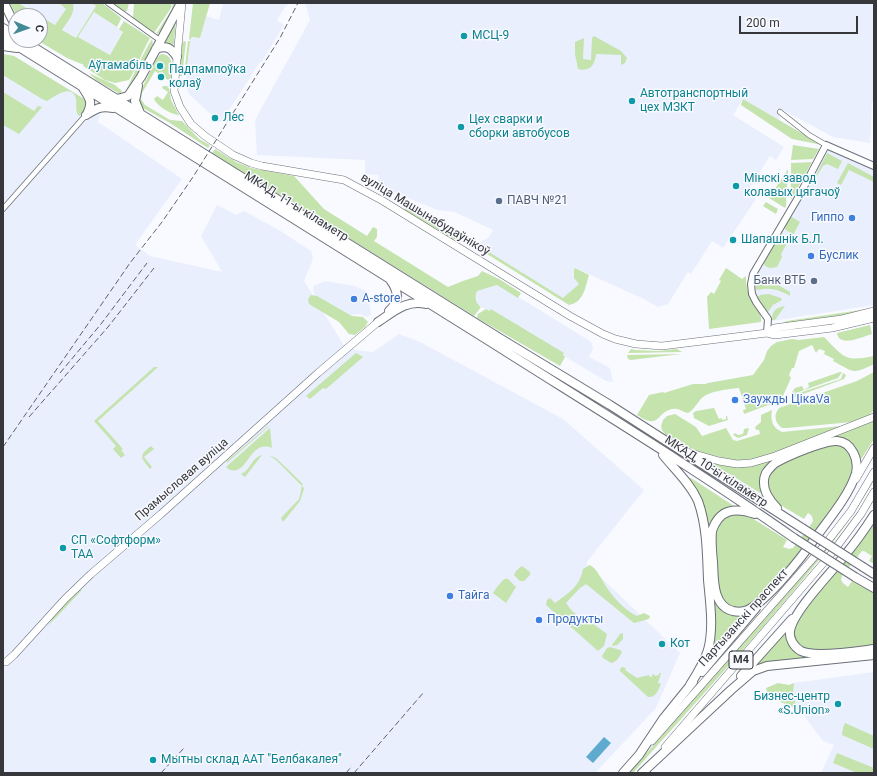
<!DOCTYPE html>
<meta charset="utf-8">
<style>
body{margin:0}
#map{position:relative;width:877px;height:776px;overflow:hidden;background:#f9faff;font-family:Roboto,sans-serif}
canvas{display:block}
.frame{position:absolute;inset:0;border:4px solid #36373b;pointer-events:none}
.north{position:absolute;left:8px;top:8px;width:40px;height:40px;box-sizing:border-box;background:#f9faff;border:1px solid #abacb1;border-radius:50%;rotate:92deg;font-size:11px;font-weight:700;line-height:16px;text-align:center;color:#36373b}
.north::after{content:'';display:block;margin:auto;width:14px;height:18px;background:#448996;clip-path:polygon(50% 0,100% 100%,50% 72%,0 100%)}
.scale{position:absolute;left:739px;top:16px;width:119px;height:18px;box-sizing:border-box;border:2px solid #36373b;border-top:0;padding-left:5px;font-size:12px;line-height:14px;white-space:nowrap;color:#36373b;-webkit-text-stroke:3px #f9faff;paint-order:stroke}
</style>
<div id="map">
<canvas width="877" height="776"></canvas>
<div class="frame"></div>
<div class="north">С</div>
<div class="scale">200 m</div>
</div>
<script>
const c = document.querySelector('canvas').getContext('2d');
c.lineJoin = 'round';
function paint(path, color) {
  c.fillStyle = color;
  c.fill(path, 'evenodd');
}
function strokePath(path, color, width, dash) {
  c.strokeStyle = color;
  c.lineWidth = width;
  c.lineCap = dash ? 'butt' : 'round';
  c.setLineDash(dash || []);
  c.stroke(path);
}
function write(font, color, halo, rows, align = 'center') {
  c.font = font + ' Roboto,sans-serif';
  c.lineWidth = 3;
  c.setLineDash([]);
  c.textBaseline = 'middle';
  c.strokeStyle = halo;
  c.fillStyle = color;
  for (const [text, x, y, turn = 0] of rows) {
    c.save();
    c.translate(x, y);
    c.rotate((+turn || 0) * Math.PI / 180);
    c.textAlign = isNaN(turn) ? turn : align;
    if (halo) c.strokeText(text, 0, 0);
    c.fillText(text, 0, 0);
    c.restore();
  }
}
paint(new Path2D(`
 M18,3H59L66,9L55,25Z
 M73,3H91L96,6L76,38L62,30L74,8Z
 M223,3H290L285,7L277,20L284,25L261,63L260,62L222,121L219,122L189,94L187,89L186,75L190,40L192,37L200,38L206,16L219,20Z
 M305,3H874V101L872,102L870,143L833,137L781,109L779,120L743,99L733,115L784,147L776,160L770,156L747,192L756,199L723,248L712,241L691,274L688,272L668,304L658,307L644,299L575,268L579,284L563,299L479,246L482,241L488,238L493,230L455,212L437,210L386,189L379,183L378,175L365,174V160L257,155L255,120L310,20Z
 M94,12L123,31L110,55L78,37Z
 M3,54L14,56L77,94L101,111L98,122L182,179L135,245L150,256L222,272L201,236L217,205L236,215L244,211L279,230L311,251L313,259L304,281L343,344L355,350L373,352L399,334L420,342L563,419L644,490L586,563L680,653L656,708L595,773H3Z
 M827,150H834L874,170V305L772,321L756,296L754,284L757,274Z
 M325,281L355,286L368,292L371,315L367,317L360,314L351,315L314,295L313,286Z
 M497,285L525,301L590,341L592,344L593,349L589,357L610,368L613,382L606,381L562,355L564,354L491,309L489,311L478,305L475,296L477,291Z
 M874,672V773H821L834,745L823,741L799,709L793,696L794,683Z`), '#e9effd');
paint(new Path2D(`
 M10,3H18L40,16H17Z
 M59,3H73C76,13 67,22 62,30L76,38L96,6L91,3H102L120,17L121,19L117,27L94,12L78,37L110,55L123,32L119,29L124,21L150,38C142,52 137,67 129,80L115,83L105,80L83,66L84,65L67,58L37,40H40V16L55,25L66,9Z
 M110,3H129L127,11L123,12Z
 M134,3H172L171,8L154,33H152L133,18Z
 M173,3H175C173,13 166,32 156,34L172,9Z
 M193,3H210L200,38L192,37L190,40L189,39Z
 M176,19L174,44L172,45L165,43V41Z
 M594,36L621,51L627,58L625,63L621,65V55L596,54C595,64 591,72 578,69L575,54V42L584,38L583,59L591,60L592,38Z
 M152,39L153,45L131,89L124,95C133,76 141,57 152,39Z
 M184,41L186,42L182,76H180L179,75L182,44Z
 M188,41H190L186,75H184Z
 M3,54L14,56L89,102V106L80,116L78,115C75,110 77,105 76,99C72,83 55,96 47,101L42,99L3,75Z
 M161,54C176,55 171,69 171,79L168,80L155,71L142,93L141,99L145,105L170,120L182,121L199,139L210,145L208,148L170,123L143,108L139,103L138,98L139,94L157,58Z
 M89,73L115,85L122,91L120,94L96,80Z
 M163,86H167L169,88L171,100L179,115C172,115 157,106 154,99L157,96L163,100L168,92L162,88Z
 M3,92L34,111L38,106L42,107L19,134L3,125Z
 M743,99L822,145L792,139L741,105Z
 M793,145L819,149L813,159L791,160Z
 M215,149L236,162L251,168L294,176L324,209L367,236L373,227L377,229V237L374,241L448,287L463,281L478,276L482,271L499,279L521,293L518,298L497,285L477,291C474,297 476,304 481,307L474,316L212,153Z
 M827,153L842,161L838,169L827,164L823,166L810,187Z
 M812,162L791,200V163Z
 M848,163L874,177V182L849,170L841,185L837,183Z
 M788,169L786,206L785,208L769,198Z
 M766,202L778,209L776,214L763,206Z
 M405,208H406L459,240L452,239L404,210Z
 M790,216L800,222L793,235L785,229V225Z
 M782,234L790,238L781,254L782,257L777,267L770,268L765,266L764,263L780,235Z
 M468,239L563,298L579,284L574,278V270L575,268L589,275C585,288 584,302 569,305L466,241Z
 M726,268L742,279L746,276C745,286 750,298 755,307C759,312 762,315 761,322L709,329L707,297L711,292L714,294L721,281L719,280Z
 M758,273L790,292V296C779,290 771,287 758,290L756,289L755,284Z
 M769,294L781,298L782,300L773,305L768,312L757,301V298L760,295Z
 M311,295L317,296L352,316L363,317L368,322L365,327L355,335L349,334L339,322L309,304L308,299Z
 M785,306L775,320H772C772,310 776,308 785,306Z
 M874,308L853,314L780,325L782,323L787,321Z
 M486,309L489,311L491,309L564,353L563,355L565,357L560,366L477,318L478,314Z
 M870,325L872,334C862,337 839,348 837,333Z
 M824,337C845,358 844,362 874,356V364C852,375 854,372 833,361L834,359L824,354L825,351L819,349L816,353L812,345L799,351L794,368H792L789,375L791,378L782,398L779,401L744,414L743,410L746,409L739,388C729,389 708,391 701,399C696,404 694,410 688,413C682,412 679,408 673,409C656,411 661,431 637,415L649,395L663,392L664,393L693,384H705L708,383L753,375L764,360L767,351L771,346L777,342L792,339L799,340Z
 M631,349L635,350L658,351L677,349L682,352L628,353Z
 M356,353L363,357L326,389L323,388L310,399L306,396Z
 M681,354L631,360L628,359L627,355Z
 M154,367H158L98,421L123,449L121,450L125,455L121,458L113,449L116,446L94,421Z
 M840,372H842L838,378L796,393L793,391L795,388L802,386L804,390L809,387L808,383Z
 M874,372V410L870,414L873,416L863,421L787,428H782C775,423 773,415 779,408L857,381Z
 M843,373L846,375L844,379L795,397L792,395V391L796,394L841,379Z
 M714,408L719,419L722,418V420L726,419V416H727L728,420L709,426L694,418L693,413L696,411Z
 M772,410C770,421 773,428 782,432L841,426L842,427L761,458L733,461L694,450L665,434L662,430L661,426L663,420L667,416L675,414L696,427L702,436L726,428L733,440L737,441L760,434L759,430H756L755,427L761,422V415Z
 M874,419V439L862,458H860L853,446L845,439L773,461L762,492L760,493L715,465V463L737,467Z
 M268,426H269L227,463V461Z
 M270,428L272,448C249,439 249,475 230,470L226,467Z
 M749,428L747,435L738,438L733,435L735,433L738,435L743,434L744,429Z
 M836,442L847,447L855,466L846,491L803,551L754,605L735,610L723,602L719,595L713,539L718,523L729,513L747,515L787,540L783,547L789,549L793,548L812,523L813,521L812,516L808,513L804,519L772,500L770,497L767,480L771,470L785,460Z
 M151,446L154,449L144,457L152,467L150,469C140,456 139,456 151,446Z
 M262,455L245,477L241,474C251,470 251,458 262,455Z
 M269,455L276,458L303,484L302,485L304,489L300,501L283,522L281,518L299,499L302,486L276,460Z
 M874,475V480C849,525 817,563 784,602C735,660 683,716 633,773H629L816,561L835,536Z
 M688,478H691L734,506L715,518L714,596L743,617L713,652L711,651L707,535Z
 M874,520V564L869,561L872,556L864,551H862L842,576L841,580L843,583L848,587L852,581L874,593V647L829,651H806L795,641L793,634L796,621Z
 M590,565C597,569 601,578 605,585C613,597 624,610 637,616L644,613L650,616L649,619L634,623L586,584L580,588L566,603L572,611L584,620L588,617C592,625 600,628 607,634L604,646L598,651L546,605L547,600L550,598L555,603C569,593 580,586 583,569Z
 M522,566L530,572V575L524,581H520L514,575L516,571Z
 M504,579H508L516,587L506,603L493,593L497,587Z
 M79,590H82L48,626L55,615Z
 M791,624L789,639L816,657L759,665V663L761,660Z
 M623,633V639L617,645L613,646L612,645L620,634Z
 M610,647L620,650L622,652C619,657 617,662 611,663L603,658L602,656L607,648Z
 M622,667L626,668L625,670L637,678L649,675L650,677H652V675L654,674L655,676L659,675V673H661L658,683L661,684C658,690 656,698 648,697L620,671V669Z
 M778,683L789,685L794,683L793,696L798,709L768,697L766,688Z
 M845,723L874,736V749L842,735L843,728Z
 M837,753L874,768V773H857L833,763Z`), '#c4e3ad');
paint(new Path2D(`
 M604,737L611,743L593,763L586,757Z`), '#5fabd0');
const minor = new Path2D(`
 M108,3L161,41
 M780,112L809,135L826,145
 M3,209L86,115`);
const tertiary = new Path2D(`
 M767,333L768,319L756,302L752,294L751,284L753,274L799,196L826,145L874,166`);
const secondary = new Path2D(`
 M182,3L174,91L180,107L191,124L205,136L233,155L251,163L262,166L344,180L383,201L570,316L603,334L615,339L636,344L662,346L767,333L774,328L842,319L874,311
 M767,333L775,335L832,328L874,318
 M3,662H6L14,655L65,599L91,574L161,514L318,373L378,322`);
const primary = new Path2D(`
 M684,451L719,461L737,464L751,463L775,456L874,417
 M856,479L874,448
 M652,741L823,547L851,511L874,472
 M665,747L832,553L861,514L874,492`);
const trunk = new Path2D(`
 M4,3L16,27
 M3,28L16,36
 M3,37C167,140 330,241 494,344C595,408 697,470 794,538
 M22,40L501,339L610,405L802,528
 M3,46L17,48
 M156,49C167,45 171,48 177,57
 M138,86L135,101L140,113
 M83,88C90,99 93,102 87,114
 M117,99L128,96L141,77L181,3
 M86,115C97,108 100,106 113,108
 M389,311C399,302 399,292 391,281
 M378,322C393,312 407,299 426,304
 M663,455C675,470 690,483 698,501C707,526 707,554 708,580C710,602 714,628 708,650C704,663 697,674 690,685
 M755,514C735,507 719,509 712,531C711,541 712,552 713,562C714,578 712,606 733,611C738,612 743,612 748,610C770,598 801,558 816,537C829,519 850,494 856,473C859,460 852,442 837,441C825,440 788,456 777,462C773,464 769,469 766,473C760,486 768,499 777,508
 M874,515C865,529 856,542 845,555C832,572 793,611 790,631C789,639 794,647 801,651C815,658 858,651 874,649
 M863,567L874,574
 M855,577L874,588
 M702,672L756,608
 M741,676L792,619
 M623,773L639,755L663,719L693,682
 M642,773L731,690L753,671L767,666L874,655`);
strokePath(minor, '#6c7079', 6);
strokePath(tertiary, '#6c7079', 8);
strokePath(secondary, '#6c7079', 8);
strokePath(primary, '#6c7079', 8);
strokePath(trunk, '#6c7079', 10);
strokePath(minor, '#fff', 4.5);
strokePath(tertiary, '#fff', 6);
strokePath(secondary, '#fff', 7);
strokePath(primary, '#fff', 7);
strokePath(trunk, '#fff', 8);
strokePath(new Path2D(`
 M60,373L101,324L147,263
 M29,417L108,327L154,268
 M3,447L130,263L162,222L193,177L280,38L298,3
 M161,773L184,748
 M346,773L352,766
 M354,773L424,692`), '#606165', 1, [6, 3]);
const trunkBridge = new Path2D(`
 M802,528L863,567
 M794,538L855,577`);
strokePath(trunkBridge, '#6c7079', 10, []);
strokePath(trunkBridge, '#fff', 8);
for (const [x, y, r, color] of [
 [464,36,4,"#0f9aa8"],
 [160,66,4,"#0f9aa8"],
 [161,77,4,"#0f9aa8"],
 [632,101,4,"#0f9aa8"],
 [215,118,4,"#0f9aa8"],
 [461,127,4,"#0f9aa8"],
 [736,186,4,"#0f9aa8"],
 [499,201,4,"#5c6f8a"],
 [852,218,4,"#3f7fe0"],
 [733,240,4,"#0f9aa8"],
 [811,256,4,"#3f7fe0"],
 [814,281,4,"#5c6f8a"],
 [354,299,4,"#3f7fe0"],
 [735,400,4,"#3f7fe0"],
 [63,548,4,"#0f9aa8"],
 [450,596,4,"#3f7fe0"],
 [539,620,4,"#3f7fe0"],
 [662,644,4,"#0f9aa8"],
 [838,704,4,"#0f9aa8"],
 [153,760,4,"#0f9aa8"]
]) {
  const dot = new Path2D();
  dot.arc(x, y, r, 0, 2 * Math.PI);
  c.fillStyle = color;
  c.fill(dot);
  strokePath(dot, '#f9faff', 1.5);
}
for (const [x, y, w] of [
 [741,660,24]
]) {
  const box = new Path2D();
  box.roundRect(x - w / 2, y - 9, w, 18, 3);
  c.fillStyle = '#f9faff';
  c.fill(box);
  strokePath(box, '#36373b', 1);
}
write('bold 11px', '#36373b', null, [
 ["М4",741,660]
]);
write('12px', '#0d838f', '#f9faff', [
 ["МСЦ-9",472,36],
 ["Аўтамабіль",152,66,"right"],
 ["Падпампоўка",169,70],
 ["колаў",169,84],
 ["Автотранспортный",640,94],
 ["цех МЗКТ",640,108],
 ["Лес",223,118],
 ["Цех сварки и",469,120],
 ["сборки автобусов",469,134],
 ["Мінскі завод",744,179],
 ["колавых цягачоў",744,193],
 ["Шапашнік Б.Л.",741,240],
 ["СП «Софтформ»",71,541],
 ["ТАА",71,555],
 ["Кот",670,644],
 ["Бизнес-центр",830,697,"right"],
 ["«S.Union»",830,711,"right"],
 ["Мытны склад ААТ \"Белбакалея\"",161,760]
], 'left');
write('12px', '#4e5e75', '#f9faff', [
 ["ПАВЧ №21",507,201],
 ["Банк ВТБ",806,281,"right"]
], 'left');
write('12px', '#36373b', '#f9faff', [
 ["МКАД, 11-ы кіламетр",296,207,32],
 ["вуліца Машынабудаўнікоў",425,215,31],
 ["МКАД, 10-ы кіламетр",716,472,33],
 ["Прамысловая вуліца",182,480,-41],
 ["Партызанскі праспект",744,618,-48]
]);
write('12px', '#366cbe', '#f9faff', [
 ["Гиппо",844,218,"right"],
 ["Буслик",819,256],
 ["А-store",362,299],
 ["Заужды ЦікаVа",743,400],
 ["Тайга",458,596],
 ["Продукты",547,620]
], 'left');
</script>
